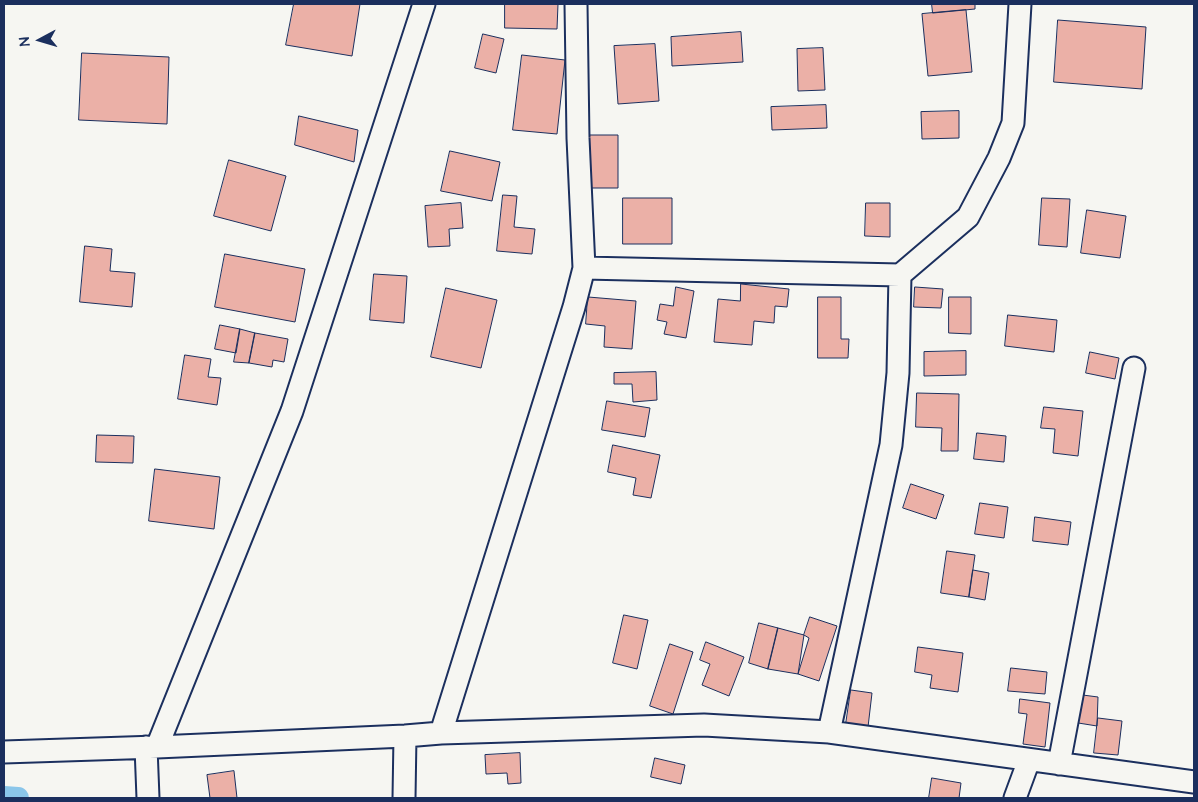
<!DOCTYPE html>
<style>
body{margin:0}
#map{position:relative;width:1198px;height:802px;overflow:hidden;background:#f6f6f2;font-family:"Architects Daughter",sans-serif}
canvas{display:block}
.frame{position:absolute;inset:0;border:5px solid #1b2f5e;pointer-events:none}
.north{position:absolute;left:15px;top:15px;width:50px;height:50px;-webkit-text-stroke:4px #f6f6f2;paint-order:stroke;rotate:264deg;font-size:14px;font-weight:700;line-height:20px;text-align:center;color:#1b2f5e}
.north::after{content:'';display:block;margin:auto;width:18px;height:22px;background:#1b2f5e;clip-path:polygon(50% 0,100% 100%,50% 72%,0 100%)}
</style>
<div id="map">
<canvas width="1198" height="802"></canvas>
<div class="frame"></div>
<div class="north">N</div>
</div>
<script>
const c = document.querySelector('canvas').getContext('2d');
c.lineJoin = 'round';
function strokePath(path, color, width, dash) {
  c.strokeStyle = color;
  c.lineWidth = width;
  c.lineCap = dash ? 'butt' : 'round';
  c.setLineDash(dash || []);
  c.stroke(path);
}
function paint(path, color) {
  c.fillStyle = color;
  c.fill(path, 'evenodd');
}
strokePath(new Path2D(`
 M4,797L18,798`), '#8bc6ea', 22);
const building = new Path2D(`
 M294,4H360L352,56L286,45Z
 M505,4H558L557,29L505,28Z
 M932,4H975V9L933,13Z
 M966,10L972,72L928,76L922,14Z
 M1058,20L1146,27L1142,89L1054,82Z
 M741,32L743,62L672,66L671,37Z
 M483,34L504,39L496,73L475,68Z
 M655,44L659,101L618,104L614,46Z
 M823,48L825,90L798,91L797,49Z
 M82,53L169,57L167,124L79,120Z
 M522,55L565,60L557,134L513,130Z
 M826,105L827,128L772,130L771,107Z
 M959,111V138L922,139L921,112Z
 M299,116L358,130L354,162L295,145Z
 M583,135H618V188H583Z
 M450,151L500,162L492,201L441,191Z
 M229,160L286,176L271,231L214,216Z
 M503,195L517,196L514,227L535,229L532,254L497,251Z
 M623,198H672V244H623Z
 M1042,198L1070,199L1067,247L1039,245Z
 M461,203L463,228L449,229L450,246L428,247L425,206Z
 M866,203H890V237L865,236Z
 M1087,210L1126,216L1120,258L1081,253Z
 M85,246L112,249L110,271L135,273L132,307L80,302Z
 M225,254L305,269L295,322L215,307Z
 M374,274L407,276L404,323L370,320Z
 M741,284L789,289L787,307L775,306L774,323L754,321L752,345L714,342L718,299L740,301Z
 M676,287L694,291L686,338L664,334L667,322L657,320L660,304L673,306Z
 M915,287L943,289L941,308L914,307Z
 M446,288L497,300L481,368L431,357Z
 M588,297L636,301L632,349L604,347L605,326L586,324Z
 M818,297H841V339H849L848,358H818Z
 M949,297H971V334L949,333Z
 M1008,315L1057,320L1054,352L1005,346Z
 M220,325L240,329L236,353L215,349Z
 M240,329L255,333L249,363L234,362Z
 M255,333L288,339L284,362L273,360L272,367L249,363Z
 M966,351V375L924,376V352Z
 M1090,352L1119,358L1115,379L1086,373Z
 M185,355L211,359L208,377L221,378L217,405L178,399Z
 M656,372L657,400L633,402L632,384H614V373Z
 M917,393L959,394L958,451H941L942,428L916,427Z
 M607,401L650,408L645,437L602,430Z
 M1044,407L1083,411L1078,456L1053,453L1055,429L1041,428Z
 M977,433L1006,436L1004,462L974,459Z
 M97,435L134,436L133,463L96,462Z
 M613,445L660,455L651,498L633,495L636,478L608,472Z
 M155,469L220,477L214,529L149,521Z
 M911,484L944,495L936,519L903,508Z
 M980,503L1008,507L1004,538L975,534Z
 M1035,517L1071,522L1068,545L1033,541Z
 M947,551L975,555L969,597L941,593Z
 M973,570L989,573L985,600L969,597Z
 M624,615L648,620L637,669L613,663Z
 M810,617L837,626L819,681L798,674L809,638L804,635Z
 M759,623L778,628L768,669L749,663Z
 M778,628L804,635L798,674L768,669Z
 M706,642L744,657L729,696L702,685L710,664L700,660Z
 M670,644L693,652L673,714L650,706Z
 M918,647L963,653L958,692L930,688L932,675L915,672Z
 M1011,668L1047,672L1045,694L1008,691Z
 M851,690L872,693L868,727L846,724Z
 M1075,694L1098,697L1097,726L1072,722Z
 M1020,699L1050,703L1045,747L1023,744L1027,714L1019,713Z
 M1098,718L1122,721L1118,755L1094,753Z
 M520,753L521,783L508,784L507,773L486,774L485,755Z
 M655,758L685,765L681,784L651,777Z
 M234,771L237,798H210L207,775Z
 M932,778L961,783L959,798H929Z`);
paint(building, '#ebb0a7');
strokePath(building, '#1b2f5e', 1);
const minor = new Path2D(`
 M584,268L900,275L968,217L999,158L1013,123L1020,4
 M829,732L891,445L898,373L900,275
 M441,733L574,307L584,268L578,138L576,4
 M146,747L148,798
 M157,747L292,411L424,4
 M4,752L157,747L405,736L441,733L704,725L829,732L1194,782
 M1059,764L1134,368
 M404,798L405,736
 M1015,798L1029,760`);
strokePath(minor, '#1b2f5e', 25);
strokePath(minor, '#f6f6f2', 21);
</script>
